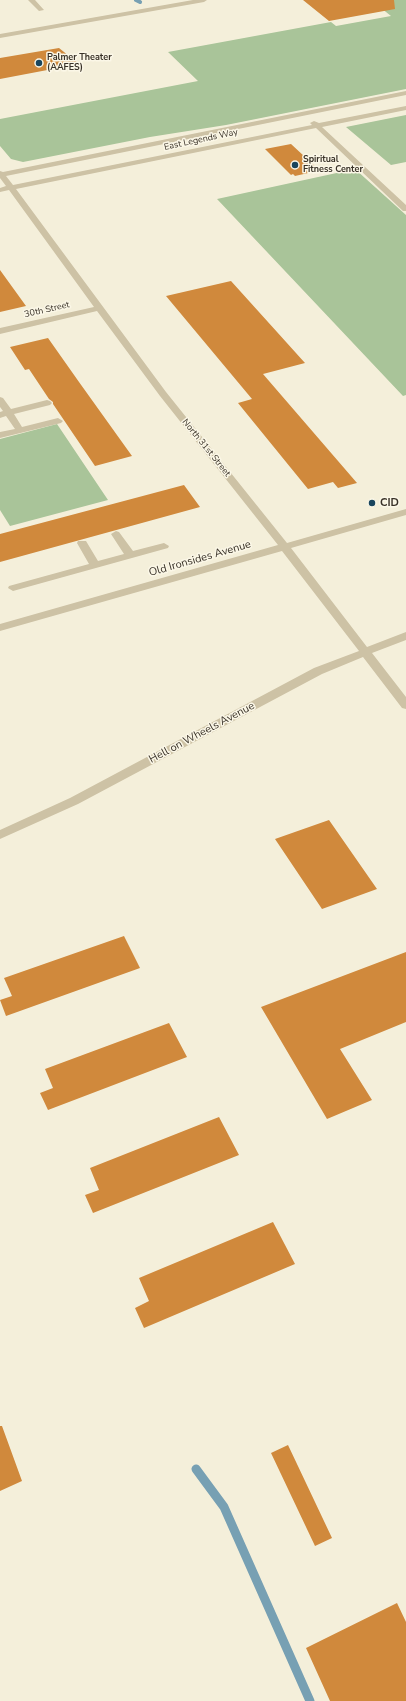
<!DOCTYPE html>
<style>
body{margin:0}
canvas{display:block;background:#f4efda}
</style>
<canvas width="406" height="1701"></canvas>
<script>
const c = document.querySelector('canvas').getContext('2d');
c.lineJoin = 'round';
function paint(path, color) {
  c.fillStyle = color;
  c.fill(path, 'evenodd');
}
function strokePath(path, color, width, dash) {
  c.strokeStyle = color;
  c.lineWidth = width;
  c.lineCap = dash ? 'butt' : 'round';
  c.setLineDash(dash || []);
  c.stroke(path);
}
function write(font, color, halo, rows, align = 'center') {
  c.font = font + ' "Nunito Sans",sans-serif';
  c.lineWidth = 3;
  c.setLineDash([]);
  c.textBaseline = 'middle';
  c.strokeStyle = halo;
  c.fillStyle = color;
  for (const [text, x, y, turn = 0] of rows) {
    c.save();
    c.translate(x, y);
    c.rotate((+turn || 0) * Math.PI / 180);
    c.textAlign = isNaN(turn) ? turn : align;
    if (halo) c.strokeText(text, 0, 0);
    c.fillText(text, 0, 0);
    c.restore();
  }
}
paint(new Path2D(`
 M371,0H406V89L226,125L150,137L23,162L11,159L0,146V119L198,81L168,52L331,22L336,26L391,16Z
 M406,115V162L391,165L346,127Z
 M355,169L406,215V395L403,396L217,199Z
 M57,424L108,500L10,526L0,510V439Z`), '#a9c499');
strokePath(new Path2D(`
 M136,0L140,2`), '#77a0b3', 4);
strokePath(new Path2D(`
 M196,1469L224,1507L310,1701`), '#77a0b3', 9);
paint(new Path2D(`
 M303,0H394L395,9L329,21Z
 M59,48L79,64L0,79V58Z
 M291,144L318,169L316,170L317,171L295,176L293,174L291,175L265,149Z
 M0,270L26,306L0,312Z
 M231,281L305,363L263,374L357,483L338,488L333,482L308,489L238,403L252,399L166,296Z
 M48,338L79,382L132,456L95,466L53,404V402L49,399L29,369L25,370L10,347Z
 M184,485L200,507L0,562V534Z
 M329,820L377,889L322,909L275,839Z
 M124,936L140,968L6,1016L0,1000L12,996L4,978Z
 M406,952V1022L340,1049L372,1100L327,1119L261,1007Z
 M169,1023L187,1057L48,1110L40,1093L53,1088L45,1069Z
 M219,1117L239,1155L93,1213L85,1195L99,1190L90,1168Z
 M273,1222L295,1264L144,1328L135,1308L149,1301L139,1278Z
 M0,1426H2L22,1481L0,1491Z
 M288,1445L332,1538L315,1546L271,1453Z
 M397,1603L406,1622V1701H330L306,1648Z`), '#d0893c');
paint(new Path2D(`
 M28,0H35L44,10L39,11Z
 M193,0H207L204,2L0,38V34Z
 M406,91V95L6,176L13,185L312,125L310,123L314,121L319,123L406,106V110L322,127L406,205V211H403L316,128L16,189L166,392L287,543L406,509V515L291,548L367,647L406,632V640L372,653L406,697V709L402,708L363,657L322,674L78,804L0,839V830L70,798L314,668L359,651L282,551L0,631V624L278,545L160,396L97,311L0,334V328L94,307L9,190L0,192V188L6,186L0,178V171L3,172Z
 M0,397L3,398L11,409L47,400L50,401L52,403L50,405L14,414L22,427L58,418L63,421L61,423L0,438V432L15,429L6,416L0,418V412L3,411L0,407Z
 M116,531L119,532L133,551L164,543L169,546L168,548L13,591L8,588L9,586L89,564L77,543L78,541H86L98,561L124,554L111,534Z`), '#cdc2a5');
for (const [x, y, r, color] of [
 [39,63,4,"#19455d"],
 [295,165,4,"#19455d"],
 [372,503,4,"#19455d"]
]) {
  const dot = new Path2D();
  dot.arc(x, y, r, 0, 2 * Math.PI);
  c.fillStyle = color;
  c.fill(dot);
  strokePath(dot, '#fbf7e7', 1.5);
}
write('bold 9px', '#383127', '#fbf7e7', [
 ["Palmer Theater",47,58],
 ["(AAFES)",47,68],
 ["Spiritual",303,160],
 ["Fitness Center",303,170]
], 'left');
write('9px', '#383127', '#fbf7e7', [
 ["East Legends Way",201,140,-12],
 ["30th Street",47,310,-13],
 ["North 31st Street",206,448,51]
]);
write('bold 11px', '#383127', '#fbf7e7', [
 ["CID",380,503]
], 'left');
write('11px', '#383127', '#fbf7e7', [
 ["Old Ironsides Avenue",200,559,-16],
 ["Hell on Wheels Avenue",202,733,-28]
]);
</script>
